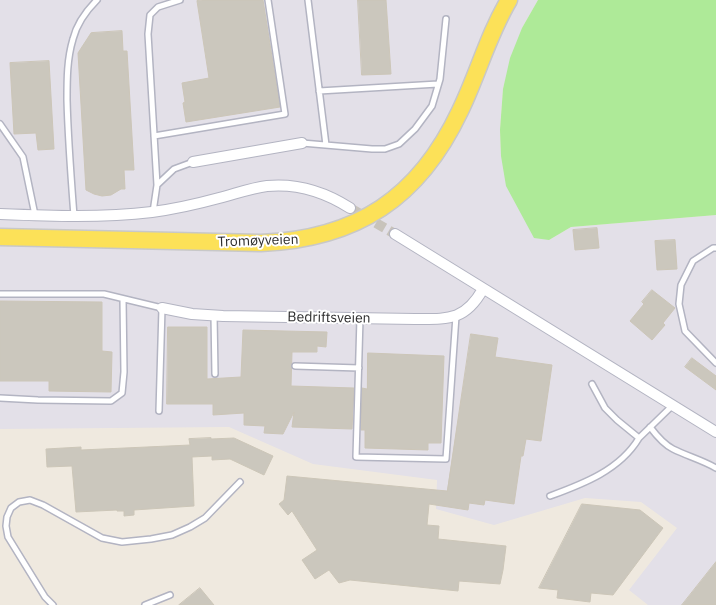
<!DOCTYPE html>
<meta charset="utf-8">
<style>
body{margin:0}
canvas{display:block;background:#efe9df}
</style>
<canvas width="716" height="605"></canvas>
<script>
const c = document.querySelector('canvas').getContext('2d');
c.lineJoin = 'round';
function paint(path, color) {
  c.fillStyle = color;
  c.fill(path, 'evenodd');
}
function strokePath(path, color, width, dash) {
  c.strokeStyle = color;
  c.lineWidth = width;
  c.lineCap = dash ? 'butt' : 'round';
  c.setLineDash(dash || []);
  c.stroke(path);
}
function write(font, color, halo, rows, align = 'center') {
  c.font = font + ' "IBM Plex Sans",sans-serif';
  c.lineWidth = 4;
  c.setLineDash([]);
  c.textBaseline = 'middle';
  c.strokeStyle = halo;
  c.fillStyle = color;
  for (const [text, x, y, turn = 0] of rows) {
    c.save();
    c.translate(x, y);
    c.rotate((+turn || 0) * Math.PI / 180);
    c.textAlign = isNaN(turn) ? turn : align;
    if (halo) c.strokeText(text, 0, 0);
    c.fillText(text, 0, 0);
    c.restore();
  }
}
paint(new Path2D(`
 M0,0H538L522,28L503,89L500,129L501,156L549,240L571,227L716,215V605H648L629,590L677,528L641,502L585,498L494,525L436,509L437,480L313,464L229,427L0,429Z`), '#e3e0e8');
paint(new Path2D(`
 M538,0H716V215L571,227L549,240L534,238L506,186L501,156L500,130L503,89L510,58L522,28Z`), '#aeea98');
const building = new Path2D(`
 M202,0H263L280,107L186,122L183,103L185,102L182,83L209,78L197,1Z
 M358,0H386L391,74L362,75Z
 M122,31L123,51H127L134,170H124L125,189H121L111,195L102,196L94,194L86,190L78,53L91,33Z
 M49,61L54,149L38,150L36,133L14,134L10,63Z
 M597,228L599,248L575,250L573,230Z
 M675,240L677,269L657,270L655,241Z
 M652,290L675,308L663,323L665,325L652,340L630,321L644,304L642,302Z
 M0,301L102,302V351L112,352L111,392L49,391V381H0Z
 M168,327H207V379L241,377L243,330L327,332L326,347L317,346V352H292L291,386L354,388L352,429L292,427L294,412L283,434L264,433L265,426L244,425V413L213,415V404H167Z
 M471,334L498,338L495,357L552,365L541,441L526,439L523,456H521L514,504L485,500L484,505L469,503L468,510L429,504L427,525L439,526L438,539L506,546L503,570L500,584L459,581L458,591L350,580L339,583L329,570L315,579L302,560L317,550L292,511L288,515L279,504L284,500L287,476L447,491Z
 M368,353L444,356L441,443H428V450L365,448V430H361L362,388L367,389Z
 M692,358L716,376V390L685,367Z
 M211,438V439L234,438L273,456L264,475L230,459L212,460V456L192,457L194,506L134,510V515L124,516V511H117V510L76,512L72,466L47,467L46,449L81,447V450L190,445L189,439Z
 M582,504L640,510L663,528L613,595L591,593L590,602L557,598L558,590L539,588Z
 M716,562V605H682Z
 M200,588L214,605H179Z`);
paint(building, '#cbc7bd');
strokePath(building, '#ccc6b8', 1);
strokePath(new Path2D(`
 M350,208L395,234`), '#c8c3bb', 10, [10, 5]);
const lane = new Path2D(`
 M308,0L326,145
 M319,91L438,84
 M0,124L23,157L35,215
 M154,136L285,114L268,0
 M302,143L372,149H385L399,144L415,129L432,106L440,79L446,19
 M157,185L148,34L150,15L158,7L180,0
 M153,212L157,185L174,169L193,162
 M74,216C71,177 68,139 67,100C67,79 67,59 73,39C77,23 86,11 97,0
 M716,248H713L693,261L681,285L679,304L685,331L716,363
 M0,294H104L162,308L159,411
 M214,315L215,374
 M360,318L356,457L446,459L456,316
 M295,366L359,368
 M592,384L605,408L617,420L639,438L673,405
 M0,398L38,400L111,401L122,393L124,372L123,299
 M650,427C656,435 663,444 673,449C687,456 702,460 716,468
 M550,496C583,484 620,470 639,438
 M53,605L45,597L8,537L6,526L7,517L11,508L19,502L30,500L43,505L102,538L122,542L151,539L172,535L190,527L205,518L240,482
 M145,605L170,595`);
const street = new Path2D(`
 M193,162L302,143
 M0,214C51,216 102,218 152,212C175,209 197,204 219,198C235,194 251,188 267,186C298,183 325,192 350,208
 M395,234L716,432
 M162,308L192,314L223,316L415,319C448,319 465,321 483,289`);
const primary = new Path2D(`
 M0,237L261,243C357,239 419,198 460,111C478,74 488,35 509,0`);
strokePath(lane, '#b3b4c2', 8);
strokePath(street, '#b3b4c2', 12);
strokePath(primary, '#c8c8c8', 19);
strokePath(lane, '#fff', 5);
strokePath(street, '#fff', 10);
strokePath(primary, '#fce158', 16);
write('14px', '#2d2d2d', '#fff', [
 ["Tromøyveien",258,241,-2],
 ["Bedriftsveien",329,318,1]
]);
</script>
